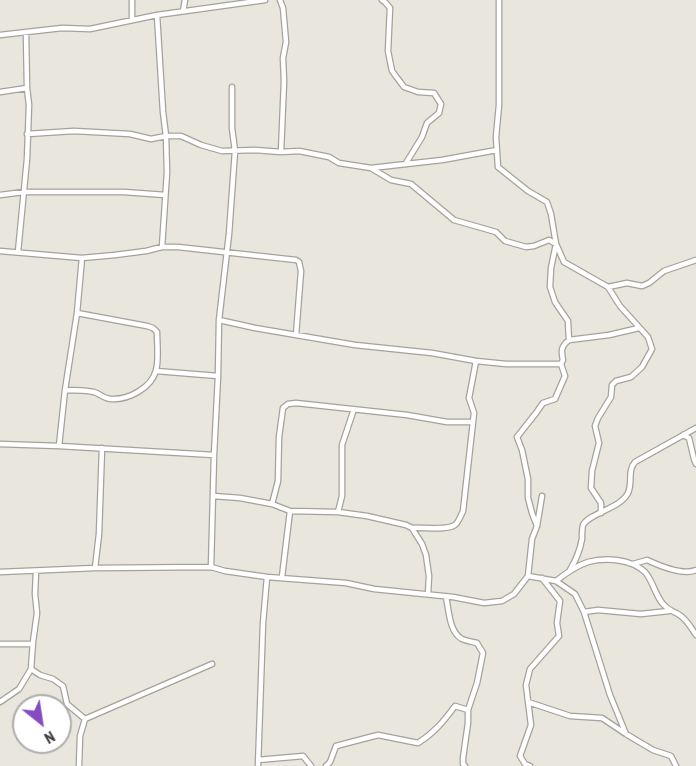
<!DOCTYPE html>
<style>
body{margin:0}
#map{position:relative;width:696px;height:766px;overflow:hidden;background:#e9e6dd;font-family:"PT Sans Narrow",sans-serif}
canvas{display:block}
.north{position:absolute;left:12px;top:694px;width:60px;height:60px;box-sizing:border-box;background:#fff;border:2px solid #aeadac;border-radius:50%;rotate:150deg;font-size:16px;font-weight:700;line-height:24px;text-align:center;color:#343330}
.north::after{content:'';display:block;margin:auto;width:21px;height:27px;background:#854bc2;clip-path:polygon(50% 0,100% 100%,50% 72%,0 100%)}
</style>
<div id="map">
<canvas width="696" height="766"></canvas>
<div class="north">N</div>
</div>
<script>
const c = document.querySelector('canvas').getContext('2d');
c.lineJoin = 'round';
function strokePath(path, color, width, dash) {
  c.strokeStyle = color;
  c.lineWidth = width;
  c.lineCap = dash ? 'butt' : 'round';
  c.setLineDash(dash || []);
  c.stroke(path);
}
const minor = new Path2D(`
 M132,0V19
 M280,0L283,8L286,42L283,58L284,81L281,152
 M382,0L385,2L390,8L388,51L392,71L404,87L418,92L434,93L441,104L439,113L427,123L422,137L406,163
 M499,0V105L496,137L498,167L528,191L547,202L551,214L556,244L564,262L608,287L627,283L642,286L649,283L664,271L696,260
 M183,11L185,0
 M157,15L163,112L166,136L167,172L162,247
 M0,35L62,28L90,29L157,15L265,0
 M0,92L27,88
 M27,134L74,131L130,134L151,139L166,136H181L201,145L222,151L255,150L281,152L299,151L329,157L339,163L371,168L391,180L411,184L454,220L496,232L505,241L526,247L534,246L549,240L556,244L551,268L550,287L555,302L568,321L569,340
 M371,168L442,160L497,150
 M0,195L24,192H124L165,195
 M0,251L82,258L115,255L146,251L162,247H178L296,260L299,262L301,271L296,335
 M18,252L27,159L29,105L27,88L26,33
 M219,320L255,328L355,345L432,353L476,361L506,364H561L563,360C561,351 561,346 569,340L609,335L639,328
 M156,371L218,376
 M65,390C74,390 84,390 94,392C100,394 105,399 111,399C128,400 152,388 156,370C159,361 157,342 157,332L153,328L147,326L77,313
 M683,435L689,438L694,459L696,464
 M0,444L59,446L214,455
 M59,446L65,390L77,313L82,258
 M213,496L240,498L272,504L290,511L338,512L367,516L406,525L412,528L415,533L422,544L426,555L429,576L428,594
 M272,504L278,481L279,437L283,408L288,404L296,403L407,415L447,422H473
 M338,512L342,496V445L354,409
 M601,513V503L591,488L592,471L599,443L595,426L598,418L611,397L612,385L616,381L631,377L642,367L652,349L648,337L620,306L608,287
 M537,526L532,513L528,498V479L522,450L517,437L536,413L543,403L555,399L565,376L561,364
 M412,528C422,527 450,531 456,524C459,521 461,515 463,511L474,413L469,398L476,361
 M633,564L647,560C660,566 683,576 696,570
 M211,567L214,455L218,376L219,320L229,234L235,151L232,128V87
 M95,568L99,534L102,448
 M570,570C576,560 580,550 582,539C582,535 582,529 583,525C589,513 620,509 628,493C633,482 627,471 635,462L696,428
 M0,572L95,568L211,567L225,571L267,577L346,583L374,589L453,597L484,603L502,601L514,594L528,576L556,581L575,594L584,612L610,695L626,734L653,750L671,756L676,766
 M528,576L532,539L537,526L542,496
 M282,577L290,511
 M556,581C566,573 576,566 588,562C605,557 631,559 645,572C653,581 655,595 663,604C669,611 671,610 678,614C687,619 691,628 696,635
 M446,597C449,610 449,632 462,639C467,641 473,642 477,643L483,653L477,683L468,710V723L463,758V764L465,766
 M584,612L598,610L641,614L669,611
 M0,644H31L33,642L37,613L35,594L36,571
 M31,669L40,675L53,679L63,686L67,704L85,719
 M0,702L19,689L31,669L33,642
 M528,702L570,716L602,718L626,734
 M258,760L303,756L311,766
 M79,766L80,736L85,719L212,664
 M258,766L263,623L267,577
 M326,766L330,762L336,746L378,735L418,743C434,733 444,721 455,706L468,710
 M530,766L525,764L520,756L531,725L526,685L530,669L559,636L557,623L560,601L542,578`);
strokePath(minor, '#a4a29a', 7);
strokePath(minor, '#fff', 4.5);
</script>
